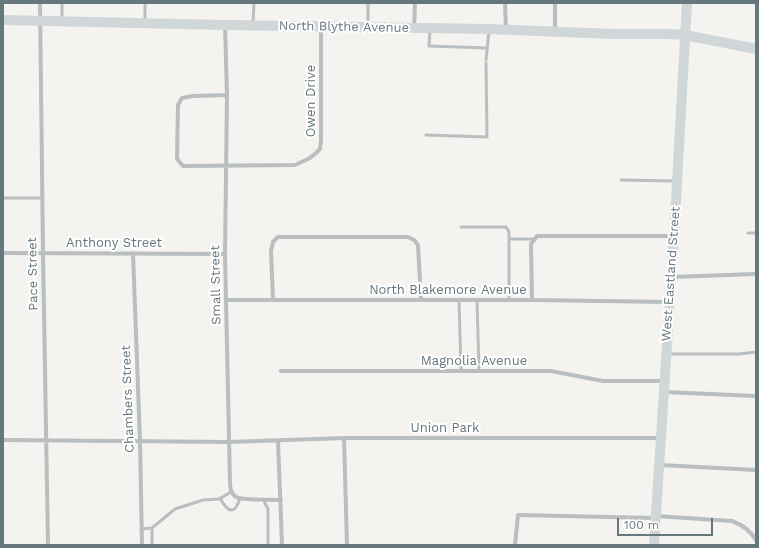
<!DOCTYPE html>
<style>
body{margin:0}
#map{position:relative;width:759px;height:548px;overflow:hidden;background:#f4f3f0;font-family:"Work Sans",sans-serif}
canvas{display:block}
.frame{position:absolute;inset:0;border:4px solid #66777e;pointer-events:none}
.scale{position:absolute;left:617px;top:518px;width:96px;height:18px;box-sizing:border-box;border:2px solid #66777e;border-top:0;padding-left:5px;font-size:12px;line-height:14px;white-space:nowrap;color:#66777e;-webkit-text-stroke:3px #fff;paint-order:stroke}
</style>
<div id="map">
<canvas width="759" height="548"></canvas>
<div class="frame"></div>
<div class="scale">100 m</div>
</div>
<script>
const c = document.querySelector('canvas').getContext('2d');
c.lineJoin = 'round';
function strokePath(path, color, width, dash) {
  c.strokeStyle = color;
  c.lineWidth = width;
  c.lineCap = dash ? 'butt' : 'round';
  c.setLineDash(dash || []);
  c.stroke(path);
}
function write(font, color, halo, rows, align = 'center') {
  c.font = font + ' "Work Sans",sans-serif';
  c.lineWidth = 4;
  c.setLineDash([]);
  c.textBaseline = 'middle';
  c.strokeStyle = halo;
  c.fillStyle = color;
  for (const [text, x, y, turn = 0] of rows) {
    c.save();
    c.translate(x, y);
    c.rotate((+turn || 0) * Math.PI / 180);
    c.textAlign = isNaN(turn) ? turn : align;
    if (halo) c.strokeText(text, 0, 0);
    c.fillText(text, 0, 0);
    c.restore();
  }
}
strokePath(new Path2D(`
 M368,3V25
 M62,19V3
 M145,21V3
 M253,23L254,3
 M430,30L429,46L487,48
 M486,60L489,30
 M426,135L487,137L486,63
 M621,180L675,181
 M3,198H42
 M461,227H506L509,232V300
 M748,233H756
 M509,239H534
 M459,300L461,371
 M477,300L479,371
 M668,354H739L756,352
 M220,498C228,513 235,515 240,498
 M263,499L268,509V545
 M152,528V545
 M141,529L152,528L175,509L203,500L219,499L231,492`), '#b9bec0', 3);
strokePath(new Path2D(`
 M40,3L43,253L48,545
 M505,3L506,29
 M225,25L227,95L225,254L230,483C230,489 231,494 236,497C244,501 271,499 281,500
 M414,28L415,3
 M555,31V3
 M227,95L193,96L182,98L178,105L177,159L183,166L295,165L310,158L316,153L320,149L321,140V28
 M3,253L225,254
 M133,253L140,441L142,545
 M672,277L756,274
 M273,299L271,251L273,242L278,237H408L414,240L418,245L421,300
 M227,300H532L669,302
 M532,300L531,244L537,236H674
 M281,371H551L603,381H665
 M664,392L756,396
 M344,438L347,545
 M3,440L229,442L344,438H661
 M278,441L282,545
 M660,465L756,470
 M656,516L732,521C743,525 750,530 756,540
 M515,545L518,515L655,518`), '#b9bec0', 4);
strokePath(new Path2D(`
 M3,20L225,25L489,29L613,34H670L685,35L756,49
 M654,545L674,236L687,3`), '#d1d6d9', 10);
write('13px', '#66777e', '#fff', [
 ["North Blythe Avenue",344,27,1],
 ["Owen Drive",311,101,-90],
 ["Anthony Street",114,243],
 ["Pace Street",33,274,-91],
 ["West Eastland Street",671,274,-86],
 ["Small Street",216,285,-91],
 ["North Blakemore Avenue",448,290],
 ["Magnolia Avenue",474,361],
 ["Chambers Street",128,399,-92],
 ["Union Park",445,428]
]);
</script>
